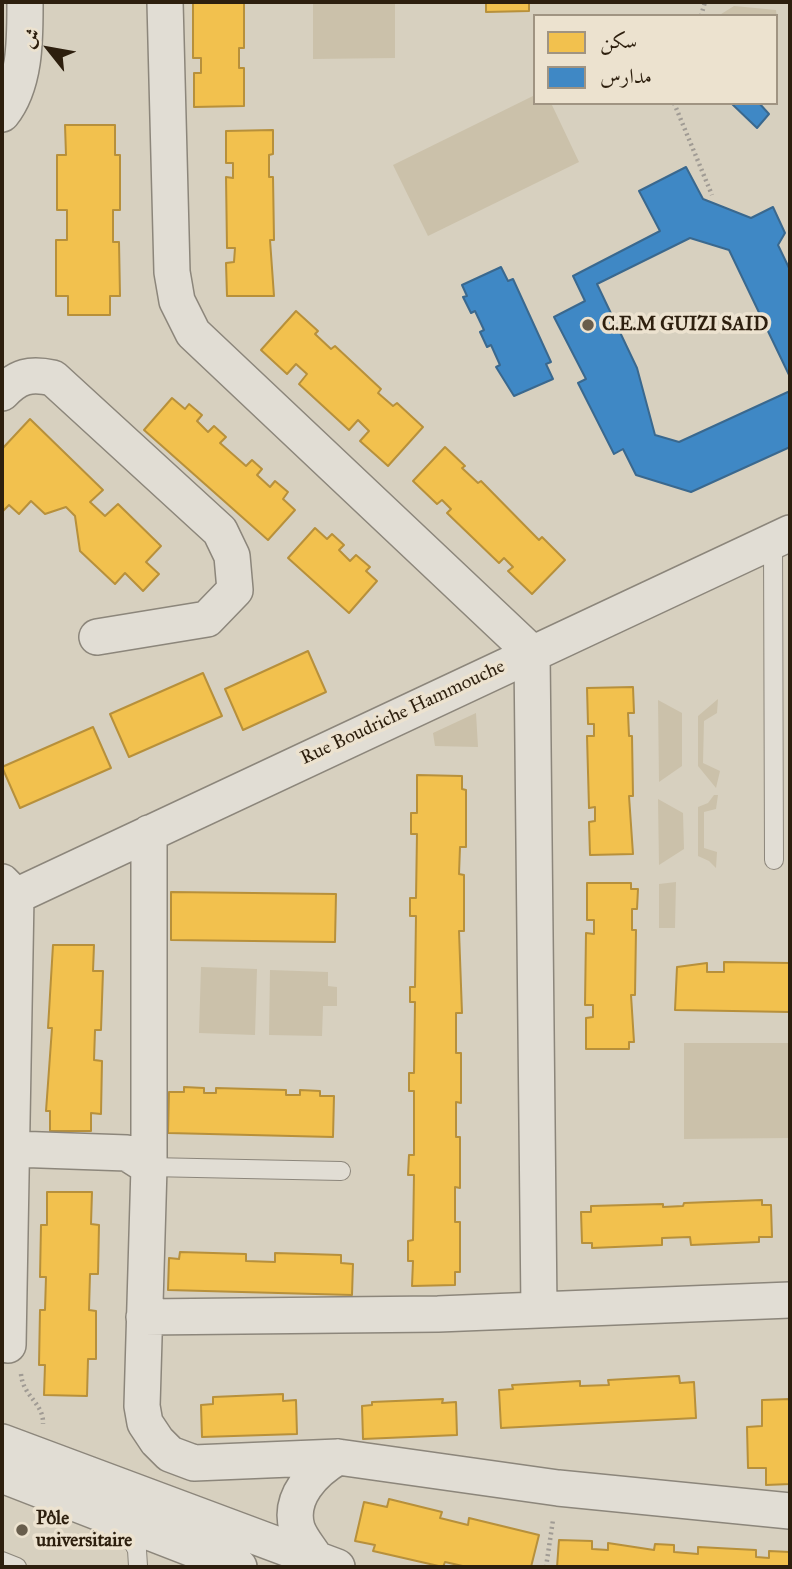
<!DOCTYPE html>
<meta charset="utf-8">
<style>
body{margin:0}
#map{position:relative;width:792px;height:1569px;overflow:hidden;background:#d7d0bf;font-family:"IM FELL Great Primer",Amiri,serif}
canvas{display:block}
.frame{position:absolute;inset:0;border:4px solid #2d1f0e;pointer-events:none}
.legend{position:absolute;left:533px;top:14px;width:245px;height:91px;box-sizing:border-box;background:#ece2cf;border:2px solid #a09482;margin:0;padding:9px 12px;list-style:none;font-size:21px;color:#2d1f0e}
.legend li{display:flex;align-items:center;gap:14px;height:35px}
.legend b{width:35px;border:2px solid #a09482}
.north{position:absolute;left:14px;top:14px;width:70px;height:70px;-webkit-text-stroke:5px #ece2cf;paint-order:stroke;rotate:301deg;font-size:19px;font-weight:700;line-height:28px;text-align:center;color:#2d1f0e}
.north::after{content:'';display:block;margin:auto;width:24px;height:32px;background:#2d1f0e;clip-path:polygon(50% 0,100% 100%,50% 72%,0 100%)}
</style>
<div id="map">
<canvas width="792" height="1569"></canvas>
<div class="frame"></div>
<ul class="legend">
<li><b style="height:19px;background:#f2c14e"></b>سكن</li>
<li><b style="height:19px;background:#3f88c5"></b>مدارس</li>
</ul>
<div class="north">ش</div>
</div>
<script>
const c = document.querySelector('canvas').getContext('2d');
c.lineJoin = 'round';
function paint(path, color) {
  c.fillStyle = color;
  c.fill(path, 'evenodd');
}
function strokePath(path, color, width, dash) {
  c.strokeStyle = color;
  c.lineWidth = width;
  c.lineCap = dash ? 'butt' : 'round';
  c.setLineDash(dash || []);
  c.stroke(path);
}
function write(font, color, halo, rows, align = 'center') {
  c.font = font + ' "IM FELL Great Primer",serif';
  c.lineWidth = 7;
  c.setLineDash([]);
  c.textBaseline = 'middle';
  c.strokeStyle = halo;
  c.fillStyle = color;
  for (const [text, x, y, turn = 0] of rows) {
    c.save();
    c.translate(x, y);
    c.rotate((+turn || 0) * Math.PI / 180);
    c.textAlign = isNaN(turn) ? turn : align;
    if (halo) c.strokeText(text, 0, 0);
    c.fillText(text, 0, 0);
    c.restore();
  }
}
paint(new Path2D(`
 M313,2H395V58L313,59Z
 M734,6L776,10L777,18L718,16Z
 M535,95V103H551L579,162L428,236L393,165Z
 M718,699L717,713L704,721L703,763L720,771L716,788L698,766V716Z
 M658,700L682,713V766L659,782Z
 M476,713L478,747L435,746L433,733Z
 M714,795H718L716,809L704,812V848L717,852L716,868L709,861L698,856V807L708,803Z
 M658,799L683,813L684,849L659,865Z
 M676,882L675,928H659V884Z
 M201,967L257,969L255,1035L199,1033Z
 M270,970L328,972V986L337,987V1006H323L322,1036L269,1035Z
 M684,1043H790V1138L684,1139Z`), '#cbc1aa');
const homes = new Path2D(`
 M193,2H244V48H239V68H244V106L194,107V73H201V58H193Z
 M486,2H529V11L486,12Z
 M65,125H115V155H120V210H113V242H119L120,296H110V315H68V296H56V240H67V210H57V155H66Z
 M273,130V154L269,155V177H273L274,240H270L274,296H227L226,263L234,262L235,248H227L226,177L233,178V163H226V131Z
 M296,311L318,331L315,334L331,349L335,346L381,389L378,393L393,406L397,403L423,427L388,466L360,441L369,431L358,420L349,430L299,384L307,374L296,364L287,374L261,350Z
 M172,398L185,409L189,404L202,415L197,421L208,432L214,426L226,437L220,443L246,466L252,460L262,469L257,475L270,487L275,481L288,492L283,499L295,510L268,540L144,430Z
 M30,419L103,490L90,502L105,516L118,504L161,546L146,562L159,574L143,591L125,573L115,584L80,551L75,516L66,507L45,514L31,501L19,514L9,505L2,512V449Z
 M445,447L465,466L462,468L478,483L481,481L539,540L542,537L565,560L532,594L508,571L513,567L504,558L499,563L447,513L451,509L442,500L437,504L413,481Z
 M315,528L327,539L332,534L344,545L339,550L350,561L356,555L370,567L366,571L377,581L349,613L288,558Z
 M308,651L326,692L243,730L225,689Z
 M203,673L222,716L129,757L110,714Z
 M633,687L634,713H628L629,736H632L633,796H629L633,854L590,855L589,822L595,821V807L589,808L587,736H594V724H588L587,688Z
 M93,727L111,768L20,808L2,767Z
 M417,775L462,776V789L466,790V847H460L459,874L464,875V931H459L462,1013H456V1053H461V1103L456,1102V1137H460V1188L455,1187V1222H460V1272H455V1285L412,1286L413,1261H408V1241L413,1240L414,1175H408L409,1155H414V1091H409V1073H414L415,1002H410V987H415L416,916H410V898H416L417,834H411V813H417Z
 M587,883H631V889H638L637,909H632V930H636L635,995H631L634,1042H629V1049H586V1018L593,1017V1005H585L586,933L594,934V920H587Z
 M171,892L336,894L335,942L171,940Z
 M53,945H94L93,971H103L101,1030H95L94,1060L102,1061L101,1114L91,1113V1131H50V1111H46L52,1028H48Z
 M724,962L790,963V1012L675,1010L677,967L707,963V972H724Z
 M184,1087L204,1088V1093H216V1088L286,1090V1095H300V1090L320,1091V1096H334L333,1137L168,1133L169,1092H184Z
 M47,1192H92L91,1224L99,1225L98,1274H90L89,1310L96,1311V1359H88L87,1396L44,1395L45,1365H39L40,1310H45L46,1277H40L41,1225H47Z
 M762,1200V1205H771L772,1237H759V1242L691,1245L690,1237L662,1238V1245L592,1248V1243H582L581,1212H591V1206L663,1204V1207L683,1206L684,1203Z
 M180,1252L246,1254V1261L275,1262V1253L341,1255V1263L353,1264L352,1295L168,1290L169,1258L179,1259Z
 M679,1376L680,1383L694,1382L696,1418L501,1428L499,1390L513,1389L512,1385L580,1381V1386L609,1385L608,1380Z
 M283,1394V1401L296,1400L297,1434L202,1437L201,1405L213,1404V1397Z
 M443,1399L442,1403L456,1402L457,1435L363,1439L362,1406L372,1405V1402Z
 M790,1399V1484L766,1485V1468H748L747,1427L762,1426V1400Z
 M389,1499L442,1512L440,1518L468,1525L469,1518L539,1535L531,1567H467L445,1562L443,1567L373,1551L375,1545L355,1541L364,1502L387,1507Z
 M559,1540L592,1541V1549L608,1550V1543L654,1550L655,1544L674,1545V1552L698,1554V1547L756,1550V1557L769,1558V1551L790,1552V1567H557Z`);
paint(homes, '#f2c14e');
strokePath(homes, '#b7903b', 2);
const schools = new Path2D(`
 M731,103H759L769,114L757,128Z
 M686,167L703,199L751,218L773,207L785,233L778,245L790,270V377L729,250L690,238L597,284L637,368L655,435L679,442L790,391V447L691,492L636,475L623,449L614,454L578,383L586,379L554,317L585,301L573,276L660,231L639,191Z
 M501,267L508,281L513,279L551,362L546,364L553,379L514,396L496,367L500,365L491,345L487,347L480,332L484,330L475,311L471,313L463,297L467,296L462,285Z`);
paint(schools, '#3f88c5');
strokePath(schools, '#3a688e', 2);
const service = new Path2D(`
 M773,541L774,860
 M149,1167L341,1171
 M124,1525L137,1550L138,1566
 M2,1561L17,1567`);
const minor = new Path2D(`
 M165,2L172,272L177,301L193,333L532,653L539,1310
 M2,114C26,84 25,37 25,2
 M2,393C18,376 30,373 53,378L220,531L232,556L235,590L207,619L97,637
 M149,833V1167L142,1406L145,1423L157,1441L170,1454L194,1463L338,1457L558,1488L790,1511
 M2,882L16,896L8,1345
 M16,896L790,533
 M13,1149L127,1153L149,1167
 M144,1317L438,1314L790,1300
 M2,1442L337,1567
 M2,1475L239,1567
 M317,1561C311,1550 301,1540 297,1528C288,1497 314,1471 338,1457`);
strokePath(service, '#8c867b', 20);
strokePath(minor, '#8c867b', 38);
strokePath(new Path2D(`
 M701,16L705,2
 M674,103L712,195
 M21,1374C23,1397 44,1403 43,1424
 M546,1567L553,1520`), '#a09b94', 4.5, [2, 3.5]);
strokePath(service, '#e1ddd4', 18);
strokePath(minor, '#e1ddd4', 35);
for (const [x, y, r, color] of [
 [588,325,7,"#685d4c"],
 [22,1530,7,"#685d4c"]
]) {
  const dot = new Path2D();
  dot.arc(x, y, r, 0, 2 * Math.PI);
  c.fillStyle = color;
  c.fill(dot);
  strokePath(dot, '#ece2cf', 2.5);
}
write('bold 19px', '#2d1f0e', '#ece2cf', [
 ["C.E.M GUIZI SAID",602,325],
 ["Pôle",36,1519],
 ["universitaire",36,1541]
], 'left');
write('19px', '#2d1f0e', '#ece2cf', [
 ["Rue Boudriche Hammouche",403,713,-25]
]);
</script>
